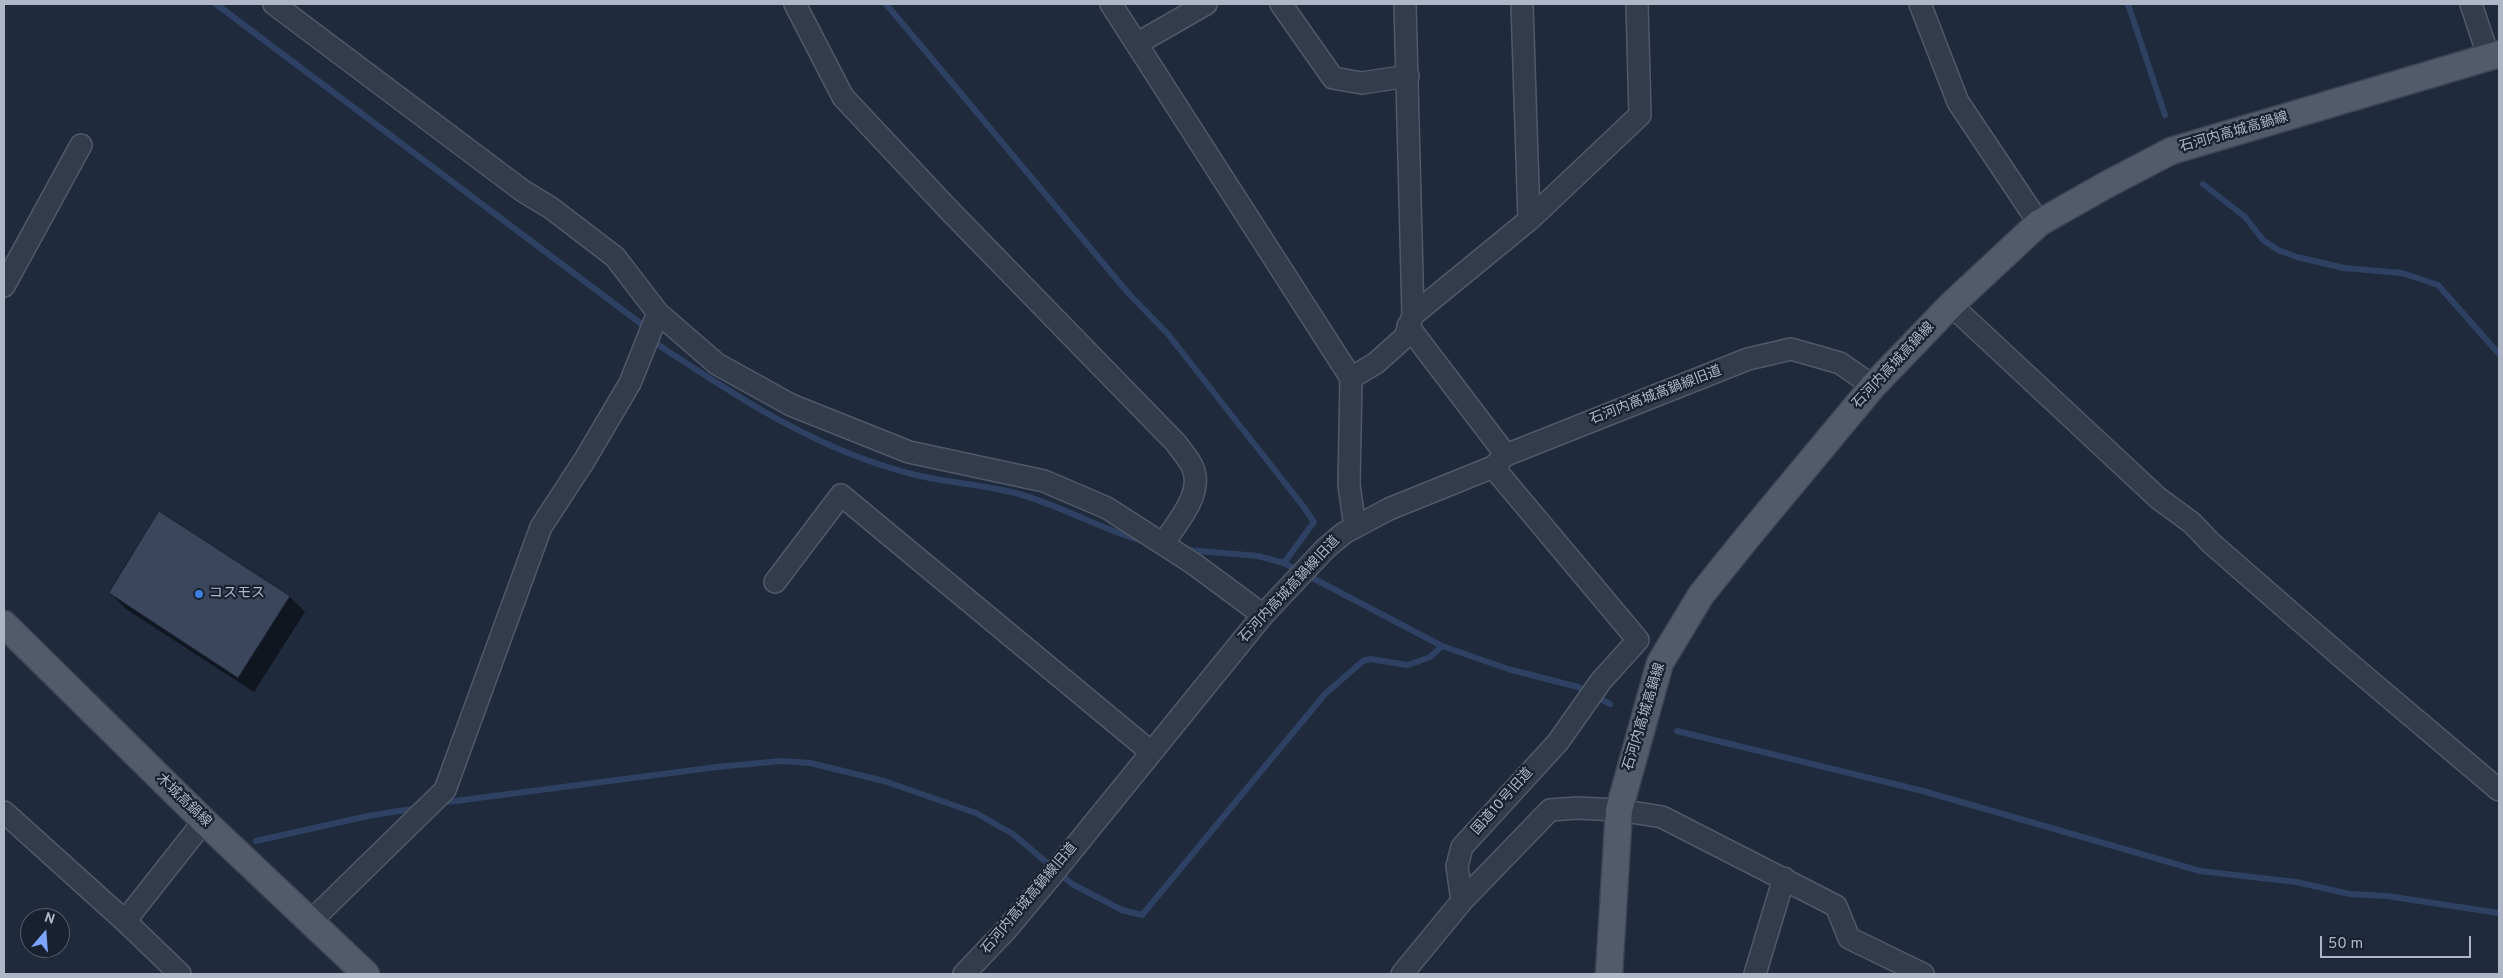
<!DOCTYPE html>
<meta charset="utf-8">
<style>
body{margin:0}
#map{position:relative;width:2503px;height:978px;overflow:hidden;background:#1f2a3c;font-family:Overpass,sans-serif}
canvas{display:block}
.frame{position:absolute;inset:0;border:5px solid #aeb6c8;pointer-events:none}
.north{position:absolute;left:20px;top:908px;width:50px;height:50px;box-sizing:border-box;background:#192130;border:1px solid #555d6d;border-radius:50%;rotate:18deg;font-size:14px;font-weight:700;line-height:20px;text-align:center;color:#aeb6c8}
.north::after{content:'';display:block;margin:auto;width:18px;height:22px;background:#7ca6ff;clip-path:polygon(50% 0,100% 100%,50% 72%,0 100%)}
.scale{position:absolute;left:2320px;top:936px;width:151px;height:22px;box-sizing:border-box;border:2px solid #aeb6c8;border-top:0;padding-left:6px;font-size:15px;line-height:18px;white-space:nowrap;color:#aeb6c8;-webkit-text-stroke:4px #192130;paint-order:stroke}
</style>
<div id="map">
<canvas width="2503" height="978"></canvas>
<div class="frame"></div>
<div class="north">N</div>
<div class="scale">50 m</div>
</div>
<script>
const c = document.querySelector('canvas').getContext('2d');
c.lineJoin = 'round';
function paint(path, color) {
  c.fillStyle = color;
  c.fill(path, 'evenodd');
}
function strokePath(path, color, width, dash) {
  c.strokeStyle = color;
  c.lineWidth = width;
  c.lineCap = dash ? 'butt' : 'round';
  c.setLineDash(dash || []);
  c.stroke(path);
}
function write(font, color, halo, rows, align = 'center') {
  c.font = font + ' Overpass,"Noto Sans JP",sans-serif';
  c.lineWidth = 4.5;
  c.setLineDash([]);
  c.textBaseline = 'middle';
  c.strokeStyle = halo;
  c.fillStyle = color;
  for (const [text, x, y, turn = 0] of rows) {
    c.save();
    c.translate(x, y);
    c.rotate((+turn || 0) * Math.PI / 180);
    c.textAlign = isNaN(turn) ? turn : align;
    if (halo) c.strokeText(text, 0, 0);
    c.fillText(text, 0, 0);
    c.restore();
  }
}
paint(new Path2D(`
 M159,513L290,597L305,612L254,692L126,609L110,593Z`), '#0007');
strokePath(new Path2D(`
 M216,4L648,329
 M886,4L1129,294L1167,333L1303,506L1314,522L1284,563
 M2128,4L2165,115
 M2203,184L2245,217L2263,240L2278,250L2297,257L2344,268L2402,273L2438,285L2499,354
 M652,338L654,342C735,395 812,448 908,473C944,483 983,484 1019,494C1062,506 1100,529 1143,541
 M1187,550L1258,556L1284,563L1442,646L1508,669L1578,687L1610,704
 M1677,731L1923,791L2200,871L2296,882L2350,894L2387,896L2499,913
 M440,803L717,767L781,761L810,763L884,781L976,813L1013,834L1072,884L1122,910L1142,915L1325,694L1363,661L1370,659L1408,665L1430,657L1442,646
 M256,841L368,816L418,808`), '#2f4163', 6);
const building = new Path2D(`
 M159,511L290,596L238,678L109,593Z`);
paint(building, '#3b465c');
strokePath(building, '#1b2332', 1);
const minor = new Path2D(`
 M274,4L523,191L551,208L615,257L658,313L717,364L791,405L909,452L1044,481L1107,508L1194,564L1263,615
 M795,4L843,97L950,211L1176,443C1181,450 1188,458 1192,466C1205,493 1177,522 1163,544
 M1111,4L1351,378L1349,485L1355,527
 M1281,4L1333,78L1362,83L1408,76
 M1522,4L1529,220
 M1920,4L1958,102L2039,223
 M2471,4L2489,58
 M1138,43L1206,4
 M4,286L81,145
 M1951,305L2158,498L2192,523L2211,543L2344,659L2499,790
 M1413,315L1529,220L1640,115L1637,4
 M1408,326L1506,455
 M1351,378L1376,363L1405,337L1413,315L1405,4
 M775,582L841,495L1151,752
 M4,812L125,921L180,974
 M1462,901L1457,866L1462,847L1558,742L1601,681L1638,640L1493,467
 M125,921L204,821
 M310,922L445,790L541,527L584,461L630,383L658,313
 M964,974L1006,930L1052,875L1263,615L1326,548L1344,533L1389,509L1493,467L1506,455L1748,359L1791,349L1840,363L1873,386
 M1402,974L1462,901L1550,810L1577,808L1619,810L1662,817L1836,906L1849,938L1923,974
 M1755,974L1784,878`);
const major = new Path2D(`
 M4,624L204,821L366,974
 M1609,974L1619,810L1660,663L1701,595L1746,539L1873,386L1951,305L2039,223L2106,185L2171,151L2499,54`);
strokePath(minor, '#515969', 24);
strokePath(major, '#3d4555', 29);
strokePath(minor, '#333c4c', 21);
strokePath(major, '#515b6c', 26);
for (const [x, y, r, color] of [
 [199,594,5,"#3f7fe0"]
]) {
  const dot = new Path2D();
  dot.arc(x, y, r, 0, 2 * Math.PI);
  c.fillStyle = color;
  c.fill(dot);
  strokePath(dot, '#192130', 2);
}
write('14px', '#aeb6c8', '#192130', [
 ["石河内高城高鍋線",2234,133,-16],
 ["石河内高城高鍋線",1894,366,-47],
 ["石河内高城高鍋線旧道",1656,396,-21],
 ["石河内高城高鍋線旧道",1290,590,-47],
 ["石河内高城高鍋線",1645,717,-73],
 ["木城高鍋線",183,801,44],
 ["国道10号旧道",1503,802,-48],
 ["石河内高城高鍋線旧道",1030,899,-50]
]);
write('14px', '#aeb6c8', '#192130', [
 ["コスモス",209,594]
], 'left');
</script>
